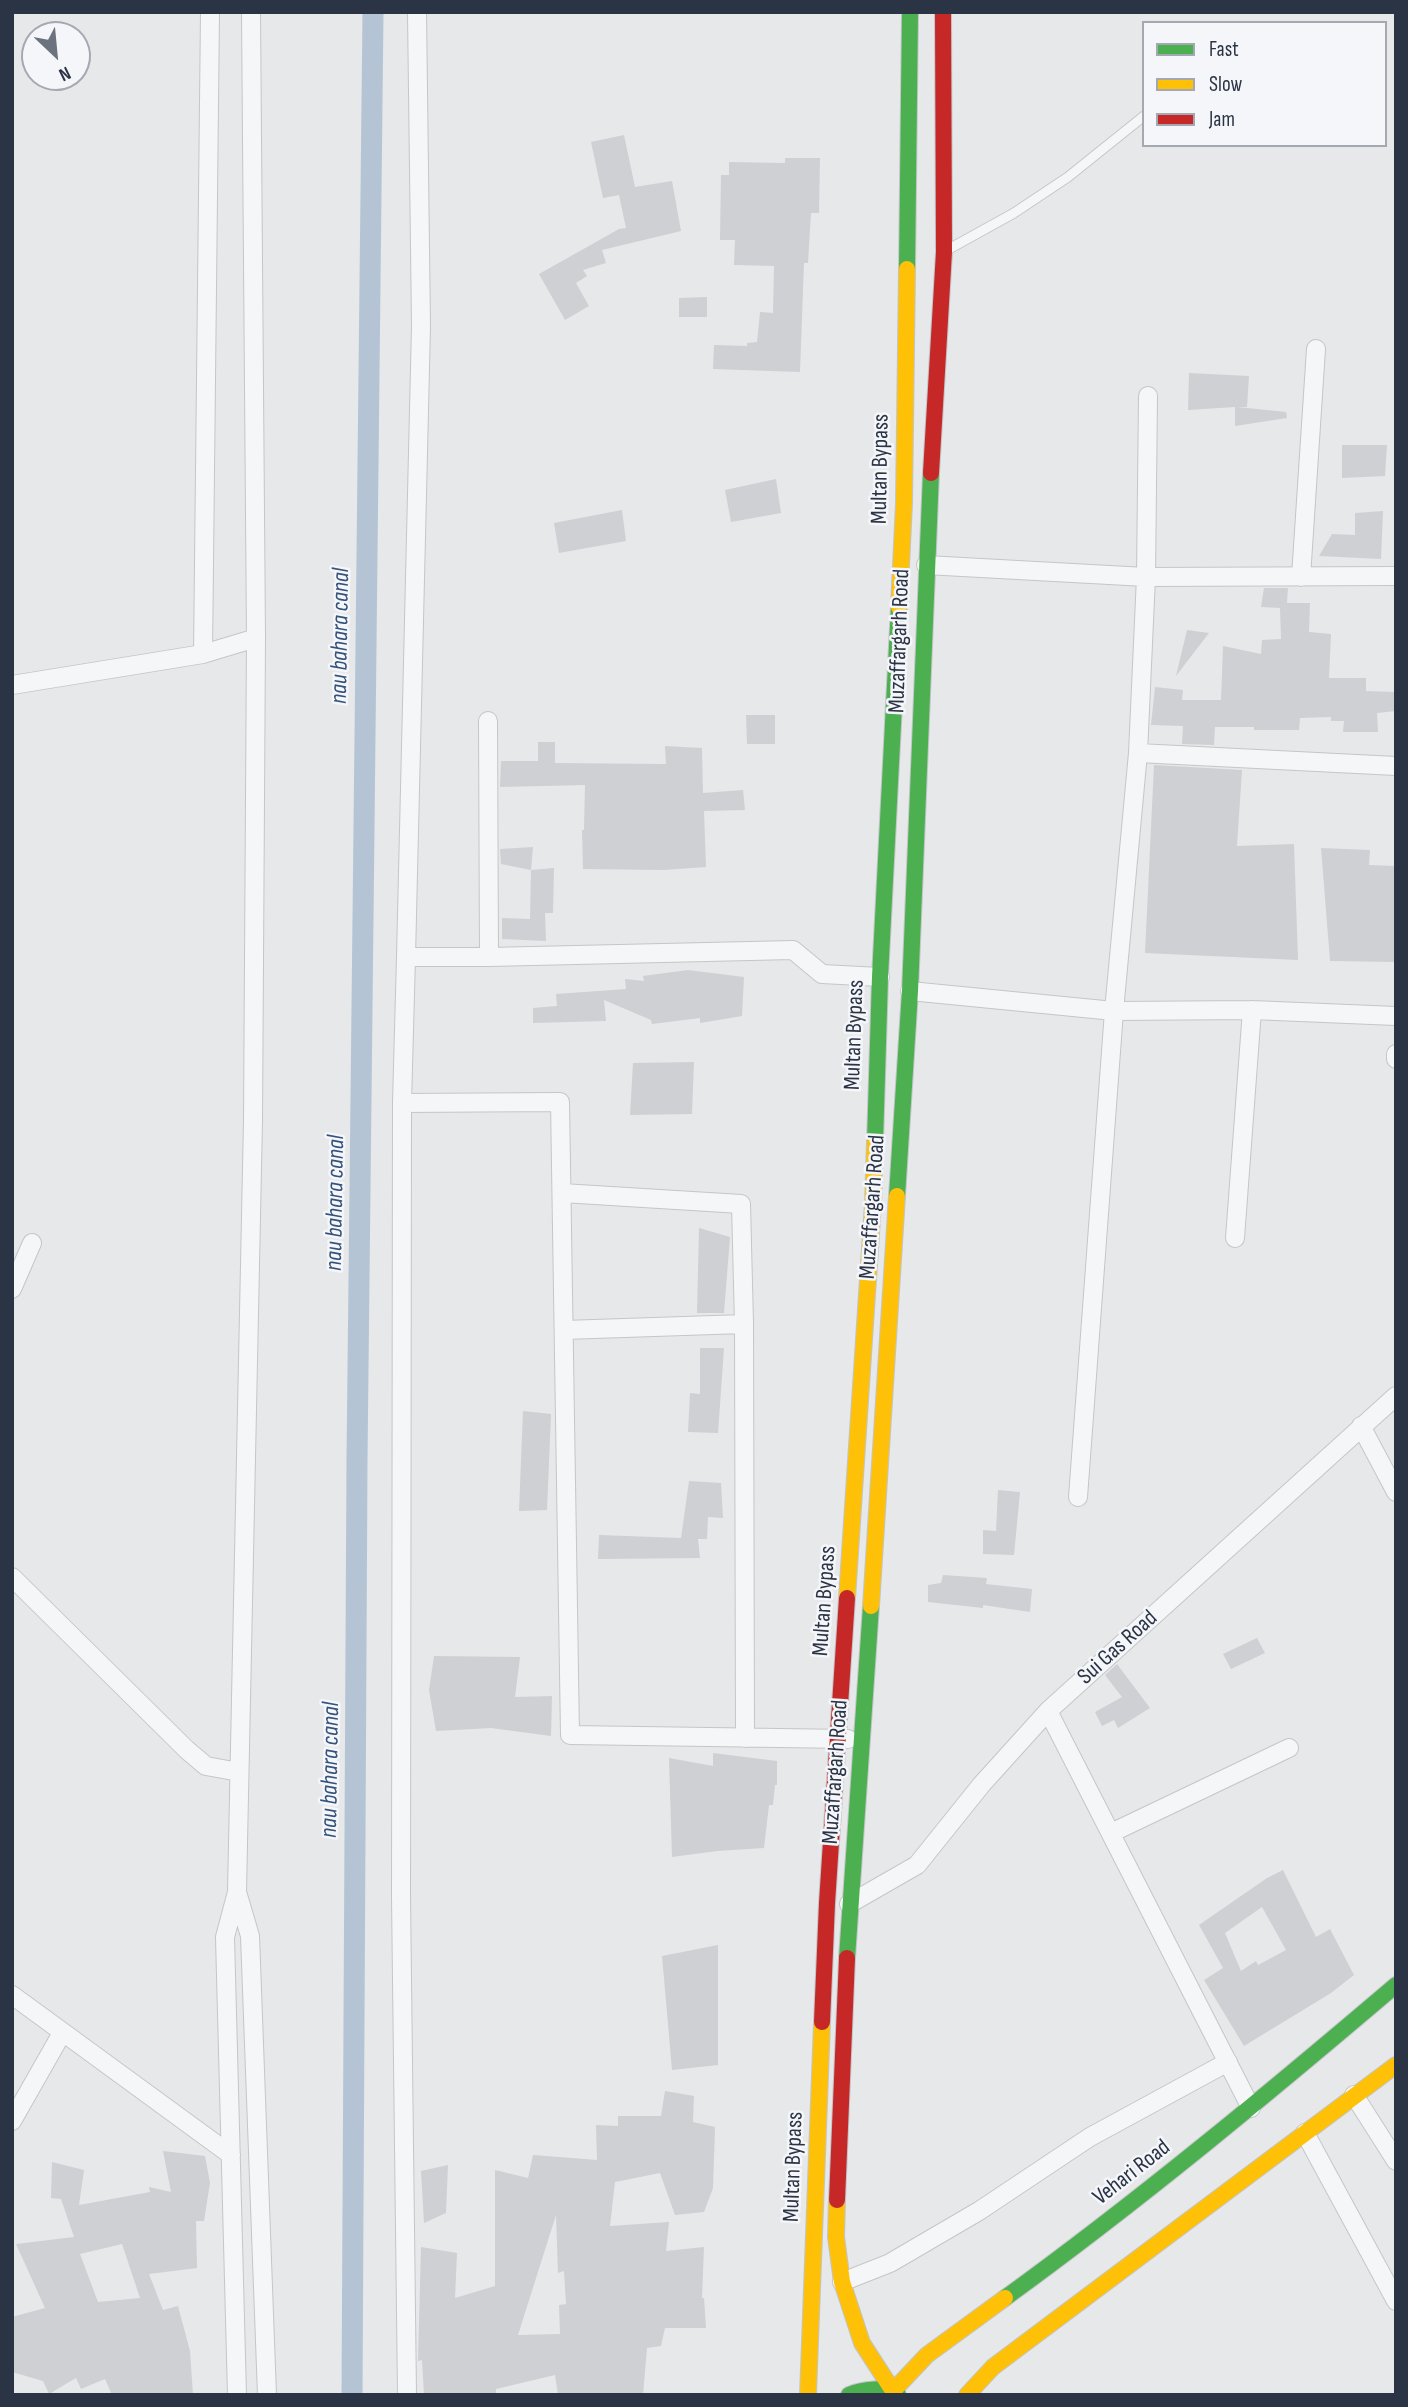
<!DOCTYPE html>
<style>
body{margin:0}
#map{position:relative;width:1408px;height:2407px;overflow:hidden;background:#e6e8ea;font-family:"Sofia Sans Condensed",sans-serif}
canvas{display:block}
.frame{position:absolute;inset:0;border:14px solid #2b3445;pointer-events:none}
.legend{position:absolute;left:1142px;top:21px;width:245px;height:126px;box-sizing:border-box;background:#f4f6f9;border:2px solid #a4a8b1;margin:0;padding:9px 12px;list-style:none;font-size:21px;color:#2b3445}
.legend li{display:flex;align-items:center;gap:14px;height:35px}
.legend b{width:35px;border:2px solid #a4a8b1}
.north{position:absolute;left:21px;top:21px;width:70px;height:70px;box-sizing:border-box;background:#f4f6f9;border:2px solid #a4a8b1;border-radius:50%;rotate:154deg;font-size:19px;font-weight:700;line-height:28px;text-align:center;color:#2b3445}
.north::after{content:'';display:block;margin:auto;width:24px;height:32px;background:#6c737f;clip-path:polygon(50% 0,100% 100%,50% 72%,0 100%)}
</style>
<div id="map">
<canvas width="1408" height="2407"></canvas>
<div class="frame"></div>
<ul class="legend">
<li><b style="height:9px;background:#4caf50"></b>Fast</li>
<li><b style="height:9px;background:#ffc107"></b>Slow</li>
<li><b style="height:9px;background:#c62828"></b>Jam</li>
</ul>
<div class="north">N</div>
</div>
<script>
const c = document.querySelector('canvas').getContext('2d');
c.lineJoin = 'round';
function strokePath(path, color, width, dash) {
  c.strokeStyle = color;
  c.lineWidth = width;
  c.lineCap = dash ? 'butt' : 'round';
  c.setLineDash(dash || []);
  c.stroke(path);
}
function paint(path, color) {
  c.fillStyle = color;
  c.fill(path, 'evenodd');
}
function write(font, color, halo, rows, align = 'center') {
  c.font = font + ' "Sofia Sans Condensed",sans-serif';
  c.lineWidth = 5;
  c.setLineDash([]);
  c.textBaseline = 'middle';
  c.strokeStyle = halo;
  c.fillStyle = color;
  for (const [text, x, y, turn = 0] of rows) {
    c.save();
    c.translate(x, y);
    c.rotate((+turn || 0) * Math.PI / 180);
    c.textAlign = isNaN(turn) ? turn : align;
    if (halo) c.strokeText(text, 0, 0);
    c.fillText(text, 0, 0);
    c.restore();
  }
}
strokePath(new Path2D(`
 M352,2395L357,1460L373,12`), '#b4c4d5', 21);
paint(new Path2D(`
 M624,135L635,187L672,181L681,231L602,250L606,263L583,270L587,276L576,283L589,306L565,320L539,274L619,229L626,228L619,195L603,198L591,142Z
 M785,158H820L819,213H811L808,263H804L800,372L713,369L714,345L747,346V343L757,342L760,312L773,313L774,266L734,265L735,240H720L721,175H729V162L785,163Z
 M707,297V317H679V298Z
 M1189,373L1249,376L1247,407H1237L1286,412L1287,418L1235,426V407L1188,410Z
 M1342,445H1387L1385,476L1342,478Z
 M776,479L781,513L731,522L725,490Z
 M622,510L626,541L559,553L554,523Z
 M1383,511L1381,559L1319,556L1332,534L1355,535V513Z
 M1264,588H1288L1287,603H1310L1309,632L1331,634L1329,678H1366V691L1396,692V711L1377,713L1378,732H1343L1344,721H1331V717L1300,718L1299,730H1254V727H1215L1214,745L1182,744L1183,726L1151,725L1155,687L1183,690L1182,700H1221L1223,646L1261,654L1262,640L1281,639L1280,608L1261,607Z
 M1187,630L1209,633L1176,676Z
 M746,715H775V744H747Z
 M538,742H555V763L666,764L665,746L702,748L703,793L743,790L745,810L704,811L706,867L664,870L583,869L582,830H584L585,785L500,787L501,761H538Z
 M1154,765L1242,770L1237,846L1294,844L1298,960L1145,953Z
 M533,847L531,870L501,864L500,849Z
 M1321,848L1370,850L1369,865L1396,866V962L1330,961Z
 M554,868L553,913H545L546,941L502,939V918L530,919L531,870Z
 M688,970L744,977L742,1016L700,1023V1018L652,1024L651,1020L604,1000L606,1021L533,1023V1008L557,1006L556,994L626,989L625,979L644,981L643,976Z
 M694,1062L692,1114L630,1115L633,1063Z
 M699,1228L730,1237L724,1313H697Z
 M700,1348H724L718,1433L688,1432L690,1393L700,1394Z
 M523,1411L551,1414L547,1510L519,1511Z
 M689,1481L721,1483L723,1518L708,1517L707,1539H698L700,1558L598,1559L599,1535L681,1538Z
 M998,1490L1020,1492L1014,1555L983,1554V1530L996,1531Z
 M943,1575L987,1578L986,1584L1032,1589L1030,1612L983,1605V1608L928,1602V1585L941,1583Z
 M1257,1638L1265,1653L1231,1669L1223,1654Z
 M434,1656L520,1657L515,1697L552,1696L551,1736L491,1728L436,1731L429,1690Z
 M1117,1664L1150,1708L1118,1728L1114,1720L1102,1726L1095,1712L1122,1697L1105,1675Z
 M713,1753L777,1761V1785H775L773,1805H769L764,1848L717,1851L672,1857L669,1758L713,1766Z
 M1283,1870L1316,1937L1330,1929L1354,1975L1331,1993L1244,2046L1204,1980L1223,1968L1199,1925L1267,1878ZM1262,1907L1286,1950L1258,1965L1256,1961L1241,1971L1225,1933Z
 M718,1945V2065L672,2070L662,1956Z
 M665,2091L694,2096L693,2122L715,2127L713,2188L704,2212L675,2215L660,2173L615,2182L610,2226L669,2222L666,2251L704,2247L702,2298H704L706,2328H665L661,2346L647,2348L643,2395H558L555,2375L496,2389V2395H424L422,2360L418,2361L421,2247L457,2253L455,2298L495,2286V2170L528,2178L533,2155L597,2160L596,2125L618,2126V2116H661ZM556,2215L558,2273L564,2271L566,2304L559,2305L560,2334L518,2335Z
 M163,2151L205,2156L210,2183L204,2221H196L197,2268L149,2274L163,2310L178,2306L190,2351L193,2395H112L105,2379L81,2389L76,2378L49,2394L43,2381L12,2372V2317L45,2308L16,2244L74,2237L61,2199L51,2198L52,2162L84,2170L79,2205L150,2192L149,2187L171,2192ZM122,2244L140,2298L98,2302L80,2254Z
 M448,2165L446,2213L424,2223L421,2171Z`), '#ced0d3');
const lane = new Path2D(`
 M949,249L1014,213L1068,177L1144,116`);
const street = new Path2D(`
 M926,565L1146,577L1396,576
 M1301,577L1316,349
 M203,654L210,12
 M12,685L203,654L256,638
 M488,721L489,957
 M1138,753L1396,766
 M406,957L421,326L417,12
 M910,991L1114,1011L1252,1010L1396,1016
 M1396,1054V1059
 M402,1103L406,957H489L793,950L822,974L880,977
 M562,1193L741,1204L744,1324L564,1330
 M1235,1238L1252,1010
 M12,1289L32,1243
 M744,1324L745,1738
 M1361,1426L1396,1492
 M1078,1497L1114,1011L1138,753L1146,577L1148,396
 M12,1577L187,1750L206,1766L239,1772
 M1048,1711L1251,2108
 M1111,1833L1289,1748
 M237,1892L250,1936L267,2395
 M849,1904L917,1865L982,1784L1048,1711L1396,1396
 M12,1995L231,2155
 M1354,2095L1396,2161
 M12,2121L62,2033
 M1305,2133L1396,2301
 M842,2282L890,2263L979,2211L1090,2137L1228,2062
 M237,2395L225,1937L237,1892L253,1120L256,638L251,12
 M407,2395L401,1896L402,1103L560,1102L570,1735L848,1739`);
const fast = new Path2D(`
 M907,269L910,12
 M875,1142L880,977L899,607
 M897,1196L910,991L931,473
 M847,1958L871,1606
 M1005,2298C1140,2200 1269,2093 1396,1985
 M849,2395C862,2389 886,2386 898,2395`);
const slow = new Path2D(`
 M899,607L904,503L907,269
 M847,1598L873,1203L875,1142
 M871,1606L897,1196
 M837,2200L836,2237L842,2282L862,2343L893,2391L927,2355L1005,2298
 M808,2395L822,2022
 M967,2395L993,2367L1396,2065`);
const jam = new Path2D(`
 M931,473L944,252L943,12
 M822,2022L827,1903L847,1598
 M837,2200L847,1958`);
strokePath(lane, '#c4c6c8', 11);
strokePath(street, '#c4c6c8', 20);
strokePath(fast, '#c2c5c8', 18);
strokePath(slow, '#c2c5c8', 18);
strokePath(jam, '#c2c5c8', 18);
strokePath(lane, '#f5f6f7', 9);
strokePath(street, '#f5f6f7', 18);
strokePath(fast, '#4caf50', 16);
strokePath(slow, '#ffc107', 16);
strokePath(jam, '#c62828', 16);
write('23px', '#2b3445', '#f4f6f9', [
 ["Multan Bypass",881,469,-89],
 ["Muzaffargarh Road",900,641,-88],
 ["Multan Bypass",855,1035,-88],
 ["Muzaffargarh Road",873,1207,-86],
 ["Multan Bypass",825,1601,-86],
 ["Sui Gas Road",1118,1648,-42],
 ["Muzaffargarh Road",836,1772,-86],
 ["Multan Bypass",794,2167,-88],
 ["Vehari Road",1132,2173,-38]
]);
write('italic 24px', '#34527a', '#f4f6f9', [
 ["nau bahara canal",341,636,-89],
 ["nau bahara canal",336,1203,-89],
 ["nau bahara canal",331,1770,-89]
]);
</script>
